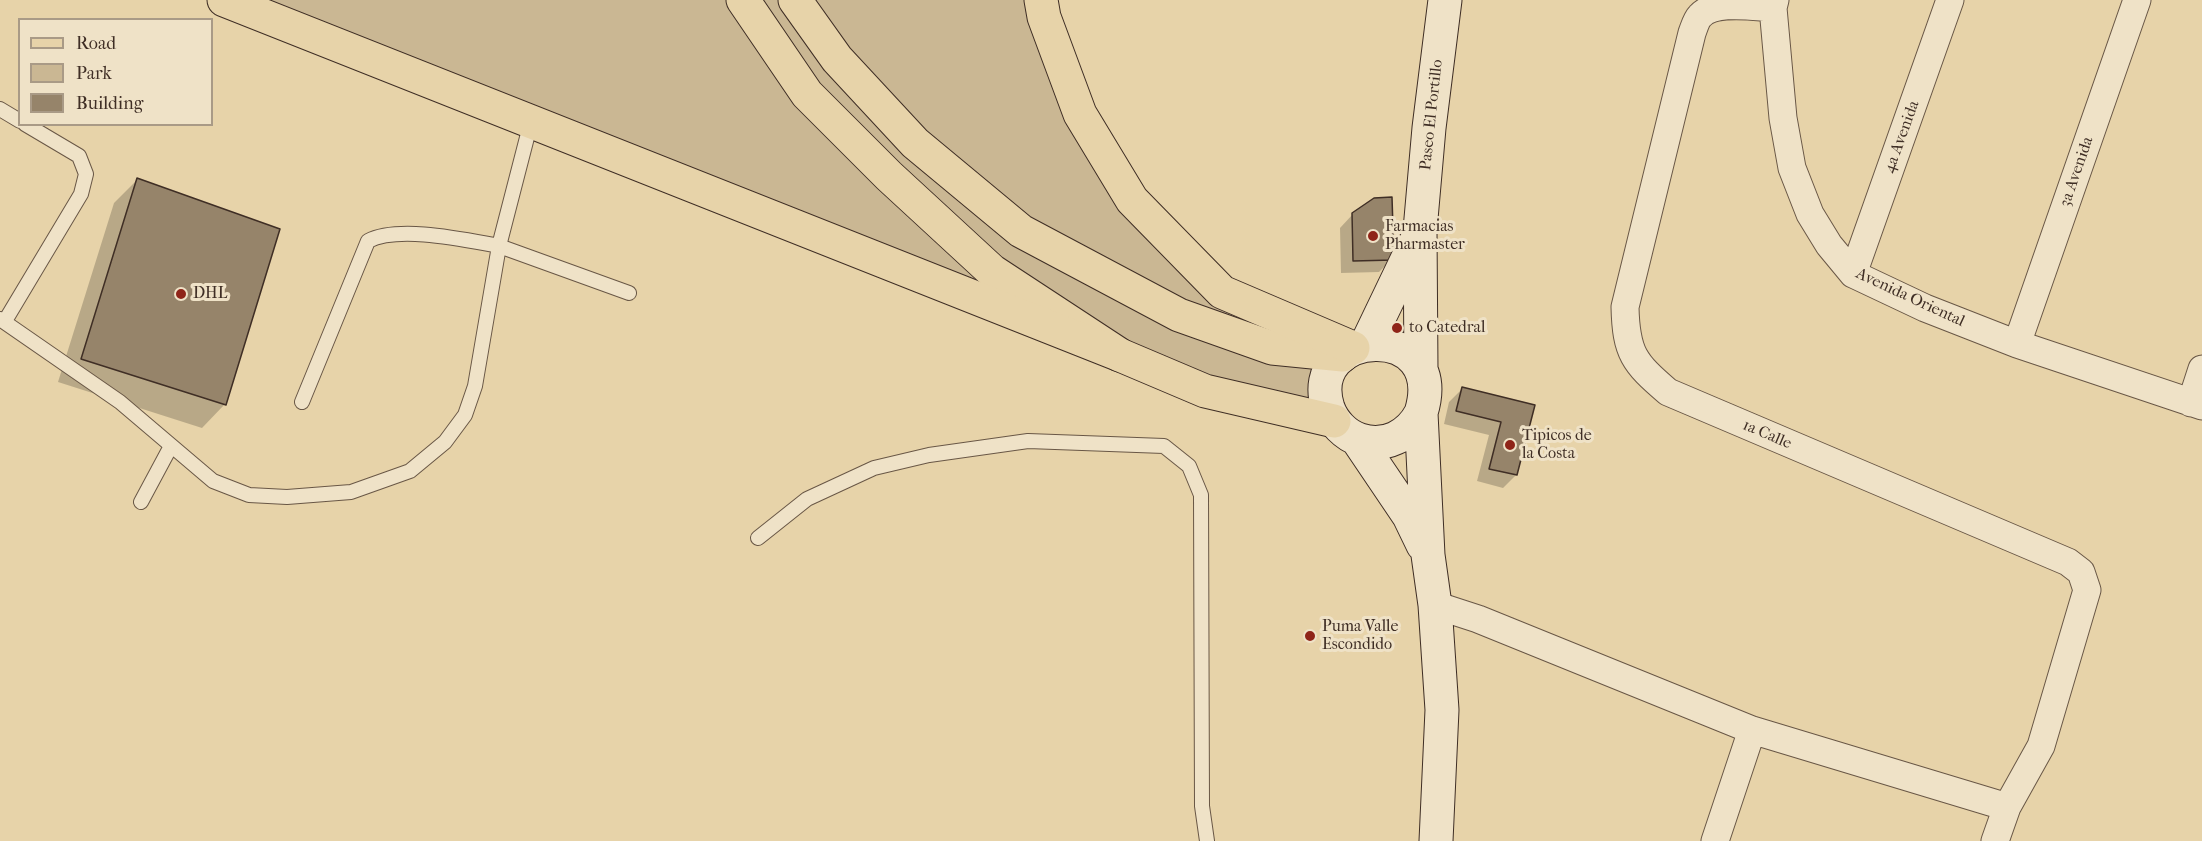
<!DOCTYPE html>
<style>
body{margin:0}
#map{position:relative;width:2202px;height:841px;overflow:hidden;background:#e7d3a9;font-family:"IM FELL French Canon",serif}
canvas{display:block}
.legend{position:absolute;left:18px;top:18px;width:195px;height:108px;box-sizing:border-box;background:#efe2c7;border:2px solid #a99a86;margin:0;padding:8px 10px;list-style:none;font-size:18px;color:#3f2e25}
.legend li{display:flex;align-items:center;gap:12px;height:30px}
.legend b{width:30px;border:2px solid #a99a86}
</style>
<div id="map">
<canvas width="2202" height="841"></canvas>
<ul class="legend">
<li><b style="height:8px;background:#e7d3a9"></b>Road</li>
<li><b style="height:16px;background:#cab793"></b>Park</li>
<li><b style="height:16px;background:#96846a"></b>Building</li>
</ul>
</div>
<script>
const c = document.querySelector('canvas').getContext('2d');
c.lineJoin = 'round';
function paint(path, color) {
  c.fillStyle = color;
  c.fill(path, 'evenodd');
}
function strokePath(path, color, width, dash) {
  c.strokeStyle = color;
  c.lineWidth = width;
  c.lineCap = dash ? 'butt' : 'round';
  c.setLineDash(dash || []);
  c.stroke(path);
}
function write(font, color, halo, rows, align = 'center') {
  c.font = font + ' "IM FELL French Canon",serif';
  c.lineWidth = 6;
  c.setLineDash([]);
  c.textBaseline = 'middle';
  c.strokeStyle = halo;
  c.fillStyle = color;
  for (const [text, x, y, turn = 0] of rows) {
    c.save();
    c.translate(x, y);
    c.rotate((+turn || 0) * Math.PI / 180);
    c.textAlign = isNaN(turn) ? turn : align;
    if (halo) c.strokeText(text, 0, 0);
    c.fillText(text, 0, 0);
    c.restore();
  }
}
paint(new Path2D(`
 M224,0H1041L1080,114L1222,292L1343,355L1334,421L1205,391Z`), '#cab793');
paint(new Path2D(`
 M138,179L225,404L202,428L58,382L114,203Z
 M1353,214L1392,259L1379,272L1341,273L1340,228Z
 M1462,389L1534,406L1516,475L1503,488L1477,481L1489,435L1444,424L1449,402Z`), '#0003');
const building = new Path2D(`
 M137,178L280,229L226,405L81,359Z
 M1392,197L1394,260L1353,261L1352,213L1374,198Z
 M1462,387L1535,405L1517,475L1489,469L1501,422L1456,411Z`);
paint(building, '#96846a');
strokePath(building, '#3f2e25', 1.5);
const service = new Path2D(`
 M0,109L20,121
 M0,319L120,402L213,481L249,495L287,497L351,492L410,471L445,442L465,415L475,386L499,246L629,293
 M5,321L81,194L86,174L79,156L25,124
 M302,402L368,241C399,225 465,240 499,246L531,122
 M141,502L171,446
 M758,538L807,499L874,468L929,455L1028,441L1164,446L1189,466L1201,495L1202,806L1207,841`);
const minor = new Path2D(`
 M1775,0L1773,8L1783,118L1792,168L1810,214L1829,245L1853,274L1925,308L2017,344L2202,406
 M1773,8C1753,7 1714,0 1700,16C1696,20 1694,28 1692,33L1625,307C1626,353 1634,363 1668,392L2068,562L2081,572L2087,590L2041,746L2007,807L1995,841
 M1853,274L1950,0
 M2017,344L2137,0
 M2191,403L2202,369
 M1435,605L1478,619L1752,730L2007,807
 M1715,841L1752,730`);
const secondary = new Path2D(`
 M1367,343L1415,243
 M1421,370L1420,230L1429,128L1445,0
 M1421,413C1409,436 1385,448 1360,440C1345,435 1333,422 1328,408C1302,327 1450,318 1421,413L1428,555L1435,605L1442,710L1436,841
 M1357,439L1409,516L1423,545`);
const primary = new Path2D(`
 M743,0L807,94L889,176L992,271L1120,355L1205,391L1334,421
 M795,0L837,59L915,143L1021,231L1179,315L1272,348L1343,355`);
const trunk = new Path2D(`
 M224,0L1120,355
 M1041,0L1044,17L1080,114L1132,200L1222,292L1353,348`);
strokePath(service, '#695746', 16);
strokePath(minor, '#695746', 29);
strokePath(secondary, '#3f2e25', 35);
strokePath(primary, '#3f2e25', 35);
strokePath(trunk, '#3f2e25', 35);
strokePath(service, '#efe2c7', 14);
strokePath(minor, '#efe2c7', 27);
strokePath(secondary, '#efe2c7', 33);
strokePath(primary, '#e7d3a9', 33);
strokePath(trunk, '#e7d3a9', 33);
for (const [x, y, r, color] of [
 [1373,236,6,"#8f2418"],
 [181,294,6,"#8f2418"],
 [1397,328,6,"#8f2418"],
 [1510,445,6,"#8f2418"],
 [1310,636,6,"#8f2418"]
]) {
  const dot = new Path2D();
  dot.arc(x, y, r, 0, 2 * Math.PI);
  c.fillStyle = color;
  c.fill(dot);
  strokePath(dot, '#efe2c7', 2);
}
write('16px', '#3f2e25', '#efe2c7', [
 ["Paseo El Portillo",1432,115,-84],
 ["4a Avenida",1902,137,-70],
 ["3a Avenida",2077,172,-71],
 ["Avenida Oriental",1910,298,25],
 ["1a Calle",1767,435,23]
]);
write('16px', '#3f2e25', '#efe2c7', [
 ["Farmacias",1385,227],
 ["Pharmaster",1385,245],
 ["DHL",193,294],
 ["to Catedral",1409,328],
 ["Tipicos de",1522,436],
 ["la Costa",1522,454],
 ["Puma Valle",1322,627],
 ["Escondido",1322,645]
], 'left');
</script>
